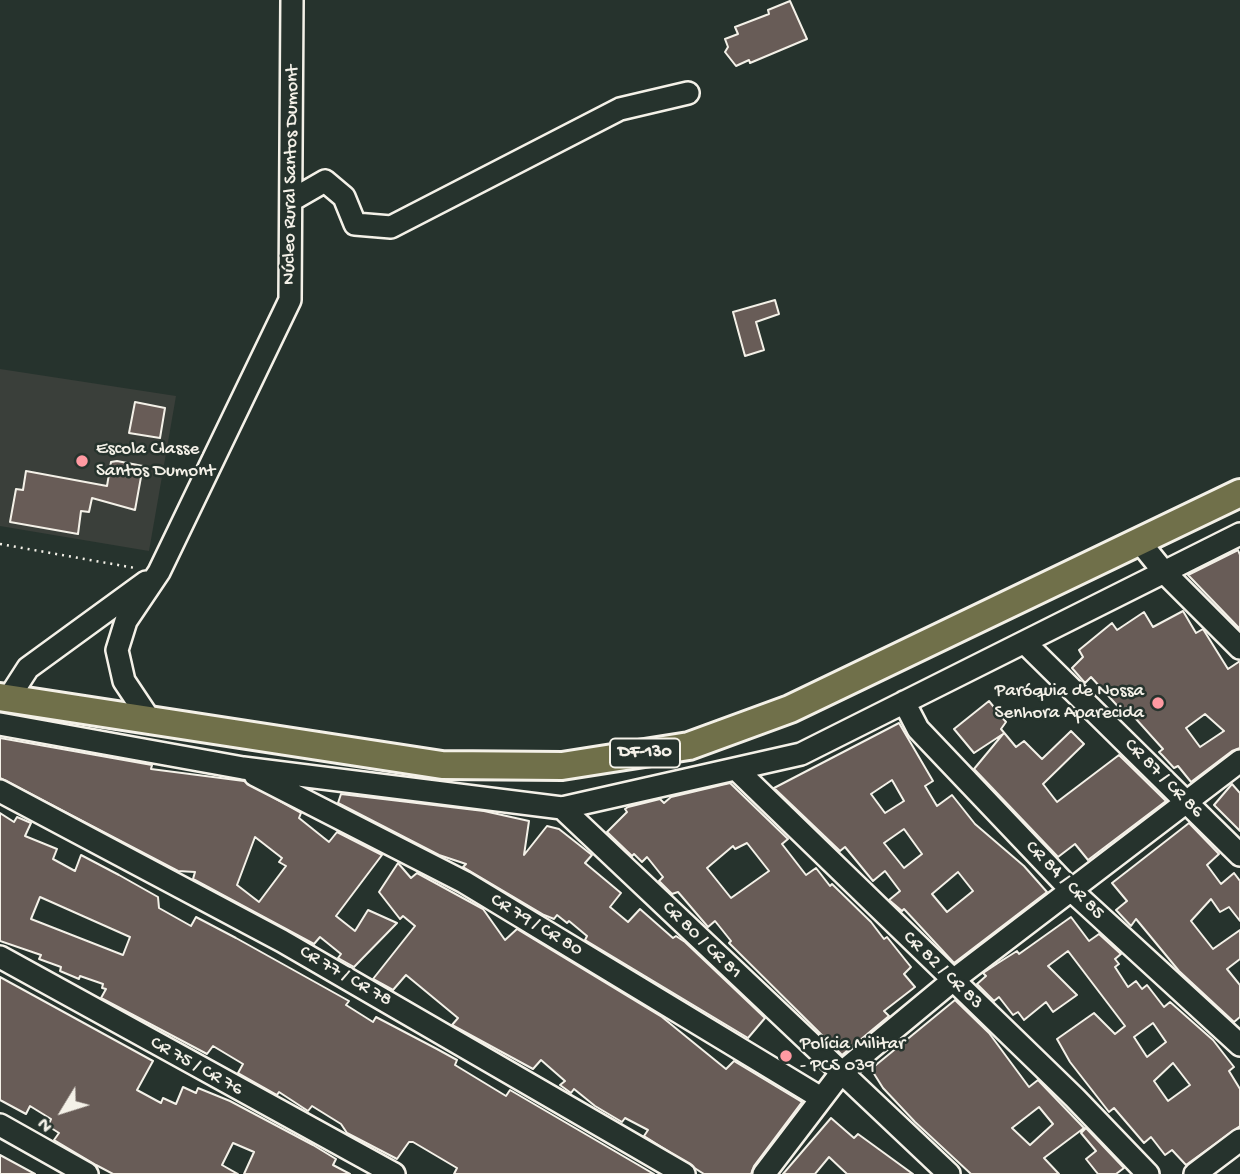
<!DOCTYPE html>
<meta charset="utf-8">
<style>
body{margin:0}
#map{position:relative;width:1240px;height:1174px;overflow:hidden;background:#26332d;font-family:"Gochi Hand",sans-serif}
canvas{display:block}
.north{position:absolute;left:28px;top:1076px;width:70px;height:70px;-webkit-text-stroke:5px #26332d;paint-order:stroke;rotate:232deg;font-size:19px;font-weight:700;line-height:28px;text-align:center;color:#f4f1e8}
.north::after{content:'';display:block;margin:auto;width:24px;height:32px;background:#f4f1e8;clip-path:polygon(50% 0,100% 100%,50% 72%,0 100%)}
</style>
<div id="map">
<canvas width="1240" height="1174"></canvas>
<div class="north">N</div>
</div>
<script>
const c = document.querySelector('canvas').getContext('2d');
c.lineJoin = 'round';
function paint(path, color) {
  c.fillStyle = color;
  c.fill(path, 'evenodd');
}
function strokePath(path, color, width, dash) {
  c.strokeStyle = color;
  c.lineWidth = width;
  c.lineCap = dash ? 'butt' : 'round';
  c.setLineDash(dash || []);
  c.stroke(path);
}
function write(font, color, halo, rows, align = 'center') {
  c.font = font + ' "Gochi Hand",sans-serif';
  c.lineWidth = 5;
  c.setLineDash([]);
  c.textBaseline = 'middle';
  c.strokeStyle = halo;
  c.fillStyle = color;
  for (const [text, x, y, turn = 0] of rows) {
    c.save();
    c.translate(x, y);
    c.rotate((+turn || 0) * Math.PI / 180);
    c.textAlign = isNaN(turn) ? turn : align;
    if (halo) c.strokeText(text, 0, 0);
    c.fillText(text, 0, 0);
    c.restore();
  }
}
paint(new Path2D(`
 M0,369L176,396L149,551L0,526Z`), '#3a3f3a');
const building = new Path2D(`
 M790,1L807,39L750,63L749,60L736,66L725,52L728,47L725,39L738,34L735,27L769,14L768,10Z
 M775,300L779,314L756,322L764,350L745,356L733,312Z
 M135,402L165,408L160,438L129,433Z
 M117,461L143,466L135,510L92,498L89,512L81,511L78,534L10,522L16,489L23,490L26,471L107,486L111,462Z
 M1238,550L1240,555V629L1188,575Z
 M1183,611L1196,633L1203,629L1228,669L1240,661V748L1232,751L1191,782L1178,766L1174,768L1163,756L1159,752L1163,749L1127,709L1123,712L1091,677L1085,683L1072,668L1083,657L1079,650L1112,623L1117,630L1144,612L1153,627ZM1205,714L1224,731L1200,747L1186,728Z
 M989,701L1006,722L1001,729L1016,747L1024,741L1042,759L1071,731L1084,744L1043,784L1057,802L1119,755L1166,801L1088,860L1075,844L1058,857L974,769L1003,734L974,753L954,729Z
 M899,723L933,781L925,786L937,806L952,795L975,824L1024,866L1047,892L954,963L904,909L902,911L889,900L900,891L885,871L873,881L845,847L840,851L774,788ZM892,780L904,801L885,813L871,794ZM904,829L922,854L904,868L884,843ZM958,872L973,891L947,912L932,894Z
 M0,738L152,765L151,769L244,781L301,813L299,818L329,842L337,832L382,855L336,916L355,931L368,910L397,923L354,967L338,958L341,954L320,937L314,944L193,879L195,872L178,871L0,778ZM255,837L282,858L279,862L286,866L259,902L237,885Z
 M730,783L788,839L782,844L806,875L816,868L830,886L832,884L871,922L884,939L887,937L911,967L904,974L915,987L884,1011L889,1016L842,1055L729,943L731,941L715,921L708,927L678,892L672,894L659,881L663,877L647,857L642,862L634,854L632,856L607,832L627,812L625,809L628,807L660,799L664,803L671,797ZM747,843L769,871L731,898L707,868L733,846L735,849Z
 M1232,784L1240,793V831L1214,805Z
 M341,794L484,811L529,821L524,855L547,826L559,829L592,855L585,863L621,893L610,907L628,922L640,909L673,938L676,936L685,942L765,1018L748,1038L585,940L587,936L569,921L567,923L557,915L554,919L544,915L463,867L466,864L439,855L338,803Z
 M0,813L14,822L17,817L31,823L25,836L57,849L53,859L75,871L81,855L119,875L158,897L159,908L191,926L196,917L236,938L349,1001L346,1005L373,1022L376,1017L437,1049L457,1060L455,1065L506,1096L510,1090L654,1174H454L457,1168L413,1142H409L397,1159L347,1133L341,1124L312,1106L308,1111L279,1092L277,1095L238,1073L243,1064L213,1046L207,1054L101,998L106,989L102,988L103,984L80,976L79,979L60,971L61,967L39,959L41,955L0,941ZM40,897L130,937L123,955L31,919Z
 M1189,823L1219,854L1207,865L1221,884L1234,873L1240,881V921L1229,907L1220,912L1211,899L1191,921L1213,949L1240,930V959L1227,969L1240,985V1017L1234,1022L1179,971L1136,919L1131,926L1116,910L1127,901L1112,883Z
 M398,863L411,878L417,873L483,909L505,940L517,929L662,1017L726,1069L734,1061L802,1102L754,1166L751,1174H704L644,1136L648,1130L625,1118L622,1122L595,1106L574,1089L571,1093L560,1085L565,1081L541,1060L533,1069L452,1025L458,1018L406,975L393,990L373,979L415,926L403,916L400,919L379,892Z
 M1071,917L1089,941L1099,934L1121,954L1115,959L1119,964L1115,967L1128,987L1136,981L1142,989L1147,985L1164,1007L1170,1002L1213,1040L1234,1067L1229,1071L1240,1089V1126L1186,1165L1172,1150L1165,1155L1151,1137L1144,1143L1114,1108L1109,1112L1070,1062L1057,1039L1094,1013L1115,1034L1125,1026L1068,951L1048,966L1077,995L1053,1012L1046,1002L1024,1020L1018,1012L1013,1015L999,997L994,1001L977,984L986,976L983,973L998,963L1017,951L1019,954ZM1153,1023L1166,1042L1147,1057L1134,1037ZM1173,1063L1190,1085L1168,1101L1154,1081Z
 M0,977L153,1061L137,1090L161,1103L163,1098L176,1104L183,1087L196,1093L198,1088L230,1101L313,1145L336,1159L333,1165L350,1174H244L254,1152L233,1143L222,1165L238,1174H113L96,1165L54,1140L59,1133L48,1126L51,1119L30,1106L26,1114L0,1100Z
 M955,1000L989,1033L1029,1087L1038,1080L1084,1128L1044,1158L1059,1174H971L915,1122L883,1088L871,1069ZM1039,1107L1053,1124L1030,1145L1012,1128Z
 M831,1118L854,1138L858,1134L913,1174H847L829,1157L815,1174H783Z
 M1086,1128L1124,1168L1116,1174H1098L1086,1159L1096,1151L1081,1133Z
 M0,1155L35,1174H0Z`);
paint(building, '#685c57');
strokePath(building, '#f4f1e8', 2);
const minor = new Path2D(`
 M292,200L325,181L344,197L355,224L391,227L620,109L688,93
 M1139,541L1164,572L1240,648
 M1026,644L1240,855
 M8,699L28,668L146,582
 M904,702L918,729L1072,891L1240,1045
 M150,720L124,681L117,650L126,621L159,572L290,300L292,0
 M0,724L243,768L562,808L801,754L1240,534
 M736,769L1075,1098L1148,1174
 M255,775L464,882L821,1098
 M0,791L282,941L684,1174
 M562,808L949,1174
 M0,957L394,1174
 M0,1125L87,1174
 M764,1174L841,1073L952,981L1240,761
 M1195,1174L1240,1140`);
const major = new Path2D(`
 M0,697L442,765L562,766L689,746L790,709L1240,493`);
strokePath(minor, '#f4f1e8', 26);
strokePath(major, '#f4f1e8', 32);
strokePath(new Path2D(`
 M0,544L135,568`), '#f4f1e8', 2.5, [2, 5]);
strokePath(minor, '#26332d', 21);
strokePath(major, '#70704a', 26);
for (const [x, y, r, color] of [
 [82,461,7,"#ff9aa2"],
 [1158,703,7,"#ff9aa2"],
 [786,1056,7,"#ff9aa2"]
]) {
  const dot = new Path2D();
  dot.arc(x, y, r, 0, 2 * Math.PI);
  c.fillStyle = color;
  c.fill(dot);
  strokePath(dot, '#26332d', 2.5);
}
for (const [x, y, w] of [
 [645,753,70]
]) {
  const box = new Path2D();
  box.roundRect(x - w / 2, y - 14.5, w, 29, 5);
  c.fillStyle = '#26332d';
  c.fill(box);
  strokePath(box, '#f4f1e8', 2);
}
write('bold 18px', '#f4f1e8', null, [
 ["DF-130",645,753]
]);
write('19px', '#f4f1e8', '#26332d', [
 ["Núcleo Rural Santos Dumont",292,175,-89],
 ["CR 87 / CR 86",1163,779,45],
 ["CR 84 / CR 85",1064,881,45],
 ["CR 79 / CR 80",536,926,31],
 ["CR 80 / CR 81",701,941,44],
 ["CR 82 / CR 83",942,971,44],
 ["CR 77 / CR 78",345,977,30],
 ["CR 75 / CR 76",196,1067,29]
]);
write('19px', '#f4f1e8', '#26332d', [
 ["Escola Classe",96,450],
 ["Santos Dumont",96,472],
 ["Paróquia de Nossa",1144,692,"right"],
 ["Senhora Aparecida",1144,714,"right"],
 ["Polícia Militar",800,1045],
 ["- PCS 039",800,1067]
], 'left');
</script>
